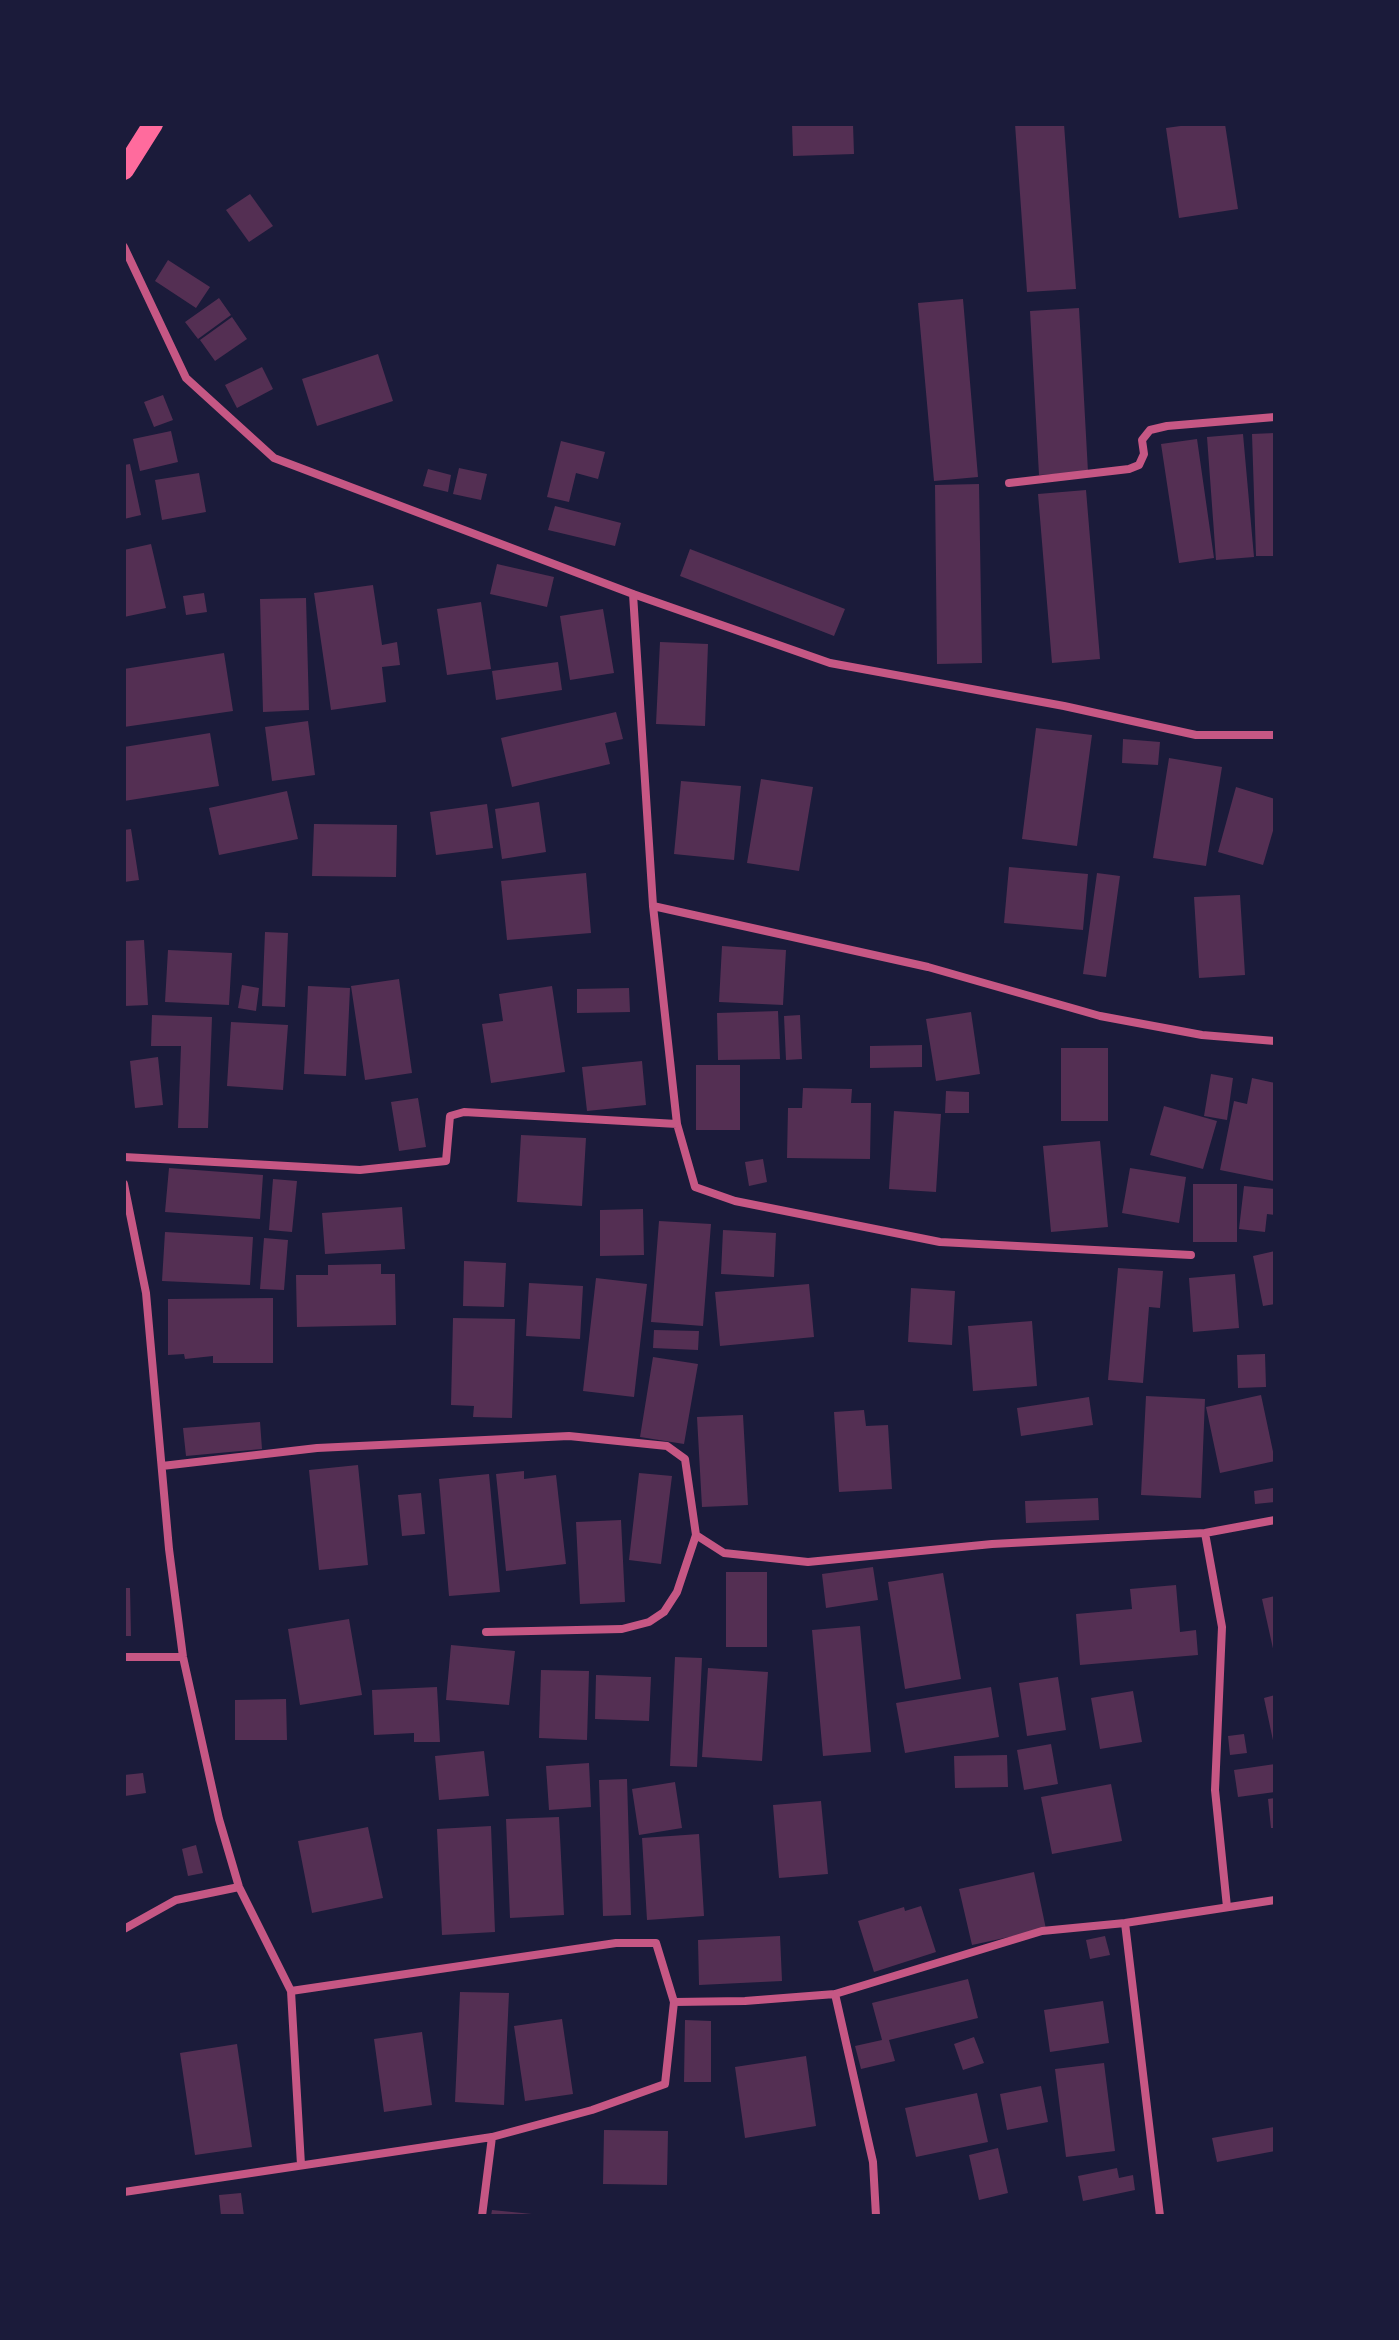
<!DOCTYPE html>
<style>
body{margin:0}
#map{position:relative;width:1399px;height:2340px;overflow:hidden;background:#1b1b3a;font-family:Literata,serif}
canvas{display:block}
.frame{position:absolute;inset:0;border:126px solid #1b1b3a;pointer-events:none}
</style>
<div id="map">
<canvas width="1399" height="2340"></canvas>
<div class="frame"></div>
</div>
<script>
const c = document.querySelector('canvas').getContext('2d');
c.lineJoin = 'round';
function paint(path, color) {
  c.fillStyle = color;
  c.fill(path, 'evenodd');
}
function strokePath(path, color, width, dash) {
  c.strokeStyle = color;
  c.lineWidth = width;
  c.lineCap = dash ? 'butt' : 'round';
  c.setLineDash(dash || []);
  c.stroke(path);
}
paint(new Path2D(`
 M792,124H853L854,154L793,156Z
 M1015,124H1064L1076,289L1027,292Z
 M1195,124H1225L1238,209L1179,218L1166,128Z
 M250,194L273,226L249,242L226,210Z
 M168,260L210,287L196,308L155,281Z
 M219,298L231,315L198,339L185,322Z
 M963,299L978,477L934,481L918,303Z
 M1079,308L1088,472L1039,475L1030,311Z
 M232,317L247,339L215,361L200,340Z
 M378,354L393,401L317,426L302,379Z
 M262,367L273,389L237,408L225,385Z
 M163,395L173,420L154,427L144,402Z
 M171,431L178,462L140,471L133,439Z
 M1275,433V556H1256L1252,434Z
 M1243,434L1254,557L1216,560L1207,437Z
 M1197,439L1214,558L1179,563L1161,444Z
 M561,441L605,452L598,479L576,473L569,502L547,497Z
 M130,464L141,515L124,519V465Z
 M459,468L487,474L481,500L453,494Z
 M428,469L451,475L448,492L423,486Z
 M199,473L206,512L162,520L155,480Z
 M979,484L982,663L937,664L935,485Z
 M1086,490L1100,659L1052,663L1038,494Z
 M555,506L621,523L615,546L548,530Z
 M151,544L166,608L124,617V550Z
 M690,549L845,609L834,636L680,576Z
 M497,564L554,577L547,607L490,594Z
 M373,585L382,645L397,642L400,665L382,667L386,702L331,710L314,593Z
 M204,593L207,612L186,615L183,596Z
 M306,598L309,710L263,712L260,599Z
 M481,602L491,669L447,675L437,609Z
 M603,609L614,673L570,680L560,616Z
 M660,642L708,644L705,726L656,724Z
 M224,653L233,711L124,727V669Z
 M558,662L562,690L496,700L492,671Z
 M616,712L623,739L605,743L610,764L512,787L501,738Z
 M308,721L315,775L272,781L265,727Z
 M1036,728L1092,735L1077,846L1022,839Z
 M210,733L219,786L124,801V747Z
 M1123,739L1160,742L1158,765L1122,763Z
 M1169,758L1222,767L1206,866L1153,858Z
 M761,779L813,787L799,871L747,863Z
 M681,781L741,786L734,860L674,854Z
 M1236,787L1275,799V824L1263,865L1218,852Z
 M287,791L298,839L219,855L209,808Z
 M539,802L546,852L502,859L495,809Z
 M487,804L493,848L436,855L430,812Z
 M314,824L397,825L396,877L312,876Z
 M131,829L139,880L124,882V830Z
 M1009,867L1088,874L1083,930L1004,923Z
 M586,873L591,933L507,940L501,881Z
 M1097,873L1120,876L1106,977L1083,974Z
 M1240,895L1245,975L1199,978L1194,897Z
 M265,932L288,933L285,1007L262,1006Z
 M144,940L148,1005L124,1006V941Z
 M722,946L786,950L783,1005L719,1002Z
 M168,950L232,953L229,1005L165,1002Z
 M399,979L412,1073L365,1080L351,986Z
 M242,985L259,988L256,1011L238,1008Z
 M308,986L350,988L346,1076L304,1074Z
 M552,986L565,1072L491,1083L482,1024L503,1021L499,994Z
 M629,988L630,1012L577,1013V989Z
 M778,1011L780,1059L718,1060L717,1013Z
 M971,1012L980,1074L936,1081L926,1019Z
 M152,1015L212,1017L208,1128H178L181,1046H151Z
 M800,1015L802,1059L786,1060L784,1016Z
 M231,1022L288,1025L283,1090L227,1086Z
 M922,1045V1067L870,1068V1046Z
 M1061,1048H1108V1121H1061Z
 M158,1057L163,1105L135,1108L130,1061Z
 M642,1061L646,1105L587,1111L582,1067Z
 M696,1065H740V1130H696Z
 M1211,1074L1233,1078L1227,1120L1204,1116Z
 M1252,1078L1275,1083L1274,1181L1220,1170L1234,1101L1247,1104Z
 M803,1088L852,1089L851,1103H871L870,1159L787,1158L788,1108H802Z
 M946,1091L969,1092V1113H945Z
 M418,1098L426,1147L399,1151L391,1102Z
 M1164,1106L1217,1121L1203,1169L1150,1155Z
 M894,1111L941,1114L936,1192L889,1189Z
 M521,1135L586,1138L582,1206L517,1202Z
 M1100,1141L1108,1227L1051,1232L1043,1146Z
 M763,1159L767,1182L749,1186L745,1162Z
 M169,1168L263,1175L260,1219L165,1212Z
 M1130,1168L1186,1177L1179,1223L1122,1213Z
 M273,1179L297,1181L292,1232L269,1230Z
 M1193,1184H1237V1242H1193Z
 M1244,1186L1275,1189V1215L1267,1214L1265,1232L1239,1229Z
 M402,1207L405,1249L325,1254L322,1213Z
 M643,1209L644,1255L600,1256V1210Z
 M659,1221L711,1224L703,1326L651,1322Z
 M723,1230L776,1233L774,1277L721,1274Z
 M165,1232L253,1237L250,1285L162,1281Z
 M264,1238L288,1240L284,1290L260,1289Z
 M1275,1251V1304L1263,1306L1253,1256Z
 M464,1261L506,1263L504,1307L463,1306Z
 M381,1264V1274H395L396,1325L297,1327L296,1275H328V1265Z
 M1118,1268L1163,1271L1160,1308L1149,1307L1143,1383L1108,1380Z
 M1235,1274L1239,1328L1193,1332L1189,1278Z
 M596,1278L647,1284L634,1397L583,1391Z
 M529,1283L583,1286L580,1339L526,1336Z
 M809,1284L814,1337L720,1346L715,1292Z
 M911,1288L955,1291L952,1345L908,1342Z
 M273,1298V1363H213V1356L185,1359L184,1354L168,1355V1299Z
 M453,1318L515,1319L512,1418L473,1417L474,1406L451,1405Z
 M1032,1321L1037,1386L973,1391L968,1326Z
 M654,1330L699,1331L698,1350L653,1348Z
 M1265,1354L1266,1387L1238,1388L1237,1355Z
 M653,1357L698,1364L684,1444L640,1437Z
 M1261,1395L1275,1461L1220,1473L1206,1407Z
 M1146,1396L1205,1399L1201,1498L1141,1495Z
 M1089,1397L1093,1425L1021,1436L1017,1408Z
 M864,1410L866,1426L888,1425L892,1489L839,1492L834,1412Z
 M743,1415L748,1505L702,1507L697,1417Z
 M260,1422L262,1449L186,1456L183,1428Z
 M358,1465L368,1565L319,1570L309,1470Z
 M524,1471V1479L556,1475L566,1564L506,1571L496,1474Z
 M639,1473L672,1476L661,1564L629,1560Z
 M489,1474L500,1592L449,1596L439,1479Z
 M1273,1488L1275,1502L1255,1504L1254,1491Z
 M421,1493L425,1534L402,1536L398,1495Z
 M1098,1498L1099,1520L1026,1523L1025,1501Z
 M621,1520L625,1602L580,1604L576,1522Z
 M873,1567L878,1600L826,1608L822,1574Z
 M726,1572H767V1647H726Z
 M943,1573L961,1679L905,1689L888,1582Z
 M1176,1585L1180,1632L1196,1630L1198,1655L1080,1665L1076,1614L1132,1609L1130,1589Z
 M124,1588H130L131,1636H124Z
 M1275,1596V1653H1274L1262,1599Z
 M349,1619L362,1695L300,1705L288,1629Z
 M860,1626L871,1752L823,1756L812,1630Z
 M451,1645L515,1651L509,1705L446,1700Z
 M675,1657L702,1658L697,1767L670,1766Z
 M708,1668L768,1672L762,1761L702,1757Z
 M541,1670L589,1671L587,1740L539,1738Z
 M596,1675L651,1677L649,1721L595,1719Z
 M1058,1677L1066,1730L1027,1736L1019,1683Z
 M437,1687L440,1742H414V1733L374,1735L372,1690Z
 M991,1687L999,1737L905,1753L896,1703Z
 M1133,1691L1142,1742L1100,1749L1091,1698Z
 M1275,1695V1745H1274L1264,1698Z
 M286,1699L287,1740H235V1700Z
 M1244,1734L1247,1753L1230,1755L1228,1736Z
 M1051,1744L1058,1784L1024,1790L1017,1750Z
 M484,1751L489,1796L439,1800L435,1756Z
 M1007,1755L1008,1787L955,1788L954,1756Z
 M589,1763L591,1807L549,1810L546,1766Z
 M1275,1764V1792L1238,1797L1234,1770Z
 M143,1773L146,1793L125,1796L124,1775Z
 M627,1779L631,1915L603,1916L599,1780Z
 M675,1782L682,1828L639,1835L632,1789Z
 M1111,1784L1122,1841L1052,1854L1041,1797Z
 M1275,1798V1828H1271L1268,1799Z
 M821,1801L828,1874L779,1878L773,1805Z
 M559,1817L564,1915L510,1918L506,1819Z
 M491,1826L495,1932L442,1935L437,1829Z
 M368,1827L383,1898L312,1913L298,1841Z
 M699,1834L704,1916L647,1920L642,1838Z
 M196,1845L203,1873L188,1876L182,1849Z
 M1034,1872L1046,1929L972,1945L959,1889Z
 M921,1906L936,1952L874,1972L858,1921L904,1907L905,1911Z
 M780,1936L782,1981L699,1985L698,1940Z
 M1105,1936L1110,1955L1090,1959L1086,1940Z
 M968,1979L978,2018L889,2040L895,2061L861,2069L855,2046L882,2040L872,2003Z
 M460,1992L509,1993L504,2105L455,2102Z
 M1103,2001L1109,2043L1050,2052L1044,2010Z
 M562,2019L573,2094L525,2101L514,2026Z
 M685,2020L711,2021V2082H684Z
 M422,2032L432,2105L384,2112L374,2039Z
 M974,2037L984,2063L963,2070L954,2044Z
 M237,2044L252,2147L195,2155L180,2053Z
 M806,2056L816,2126L745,2138L735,2067Z
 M1104,2063L1115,2151L1066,2157L1055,2069Z
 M1041,2086L1048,2122L1007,2130L1000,2094Z
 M977,2093L988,2142L916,2157L905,2108Z
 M1274,2127L1275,2151L1217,2162L1212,2138Z
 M604,2130L668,2131L667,2185L603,2184Z
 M998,2148L1008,2193L979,2200L969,2155Z
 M1117,2168L1119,2178L1133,2175L1135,2190L1083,2201L1078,2176Z
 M241,2193L244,2216H221L219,2195Z
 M492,2210L532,2214V2216H491Z`), '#542f53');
strokePath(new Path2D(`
 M124,247L186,378L274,458L633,594L830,663L1064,706L1196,735H1275
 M1009,483L1129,469L1139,465L1144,454L1142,440L1150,430L1167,426L1275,417
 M633,594L653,906L677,1124L695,1187L735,1201L940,1242L1191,1255
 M653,906L928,967L1100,1016L1202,1035L1275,1041
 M124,1157L360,1170L446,1161L450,1116L464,1112L677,1124
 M124,1184L146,1293L169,1549L183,1657L219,1819L239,1887L291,1991L301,2165
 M162,1466L317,1448L569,1436L667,1446L685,1459L696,1535L677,1592L664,1612L649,1622L622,1629L486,1632
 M1205,1533L1222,1627L1215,1790L1227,1907
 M696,1535L724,1553L808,1562L992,1544L1205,1533L1275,1520
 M124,1657H183
 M1125,1923L1160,2216
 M124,1929L176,1900L239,1887
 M291,1991L616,1943H656L674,2002L745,2001L835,1994L1042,1931L1125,1923L1275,1900
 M835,1994L873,2162L876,2216
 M124,2192L492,2137L592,2110L665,2084L674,2002
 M482,2216L492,2137`), '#c65784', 8);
strokePath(new Path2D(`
 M124,170L153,124`), '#ff6b9d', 20);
</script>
